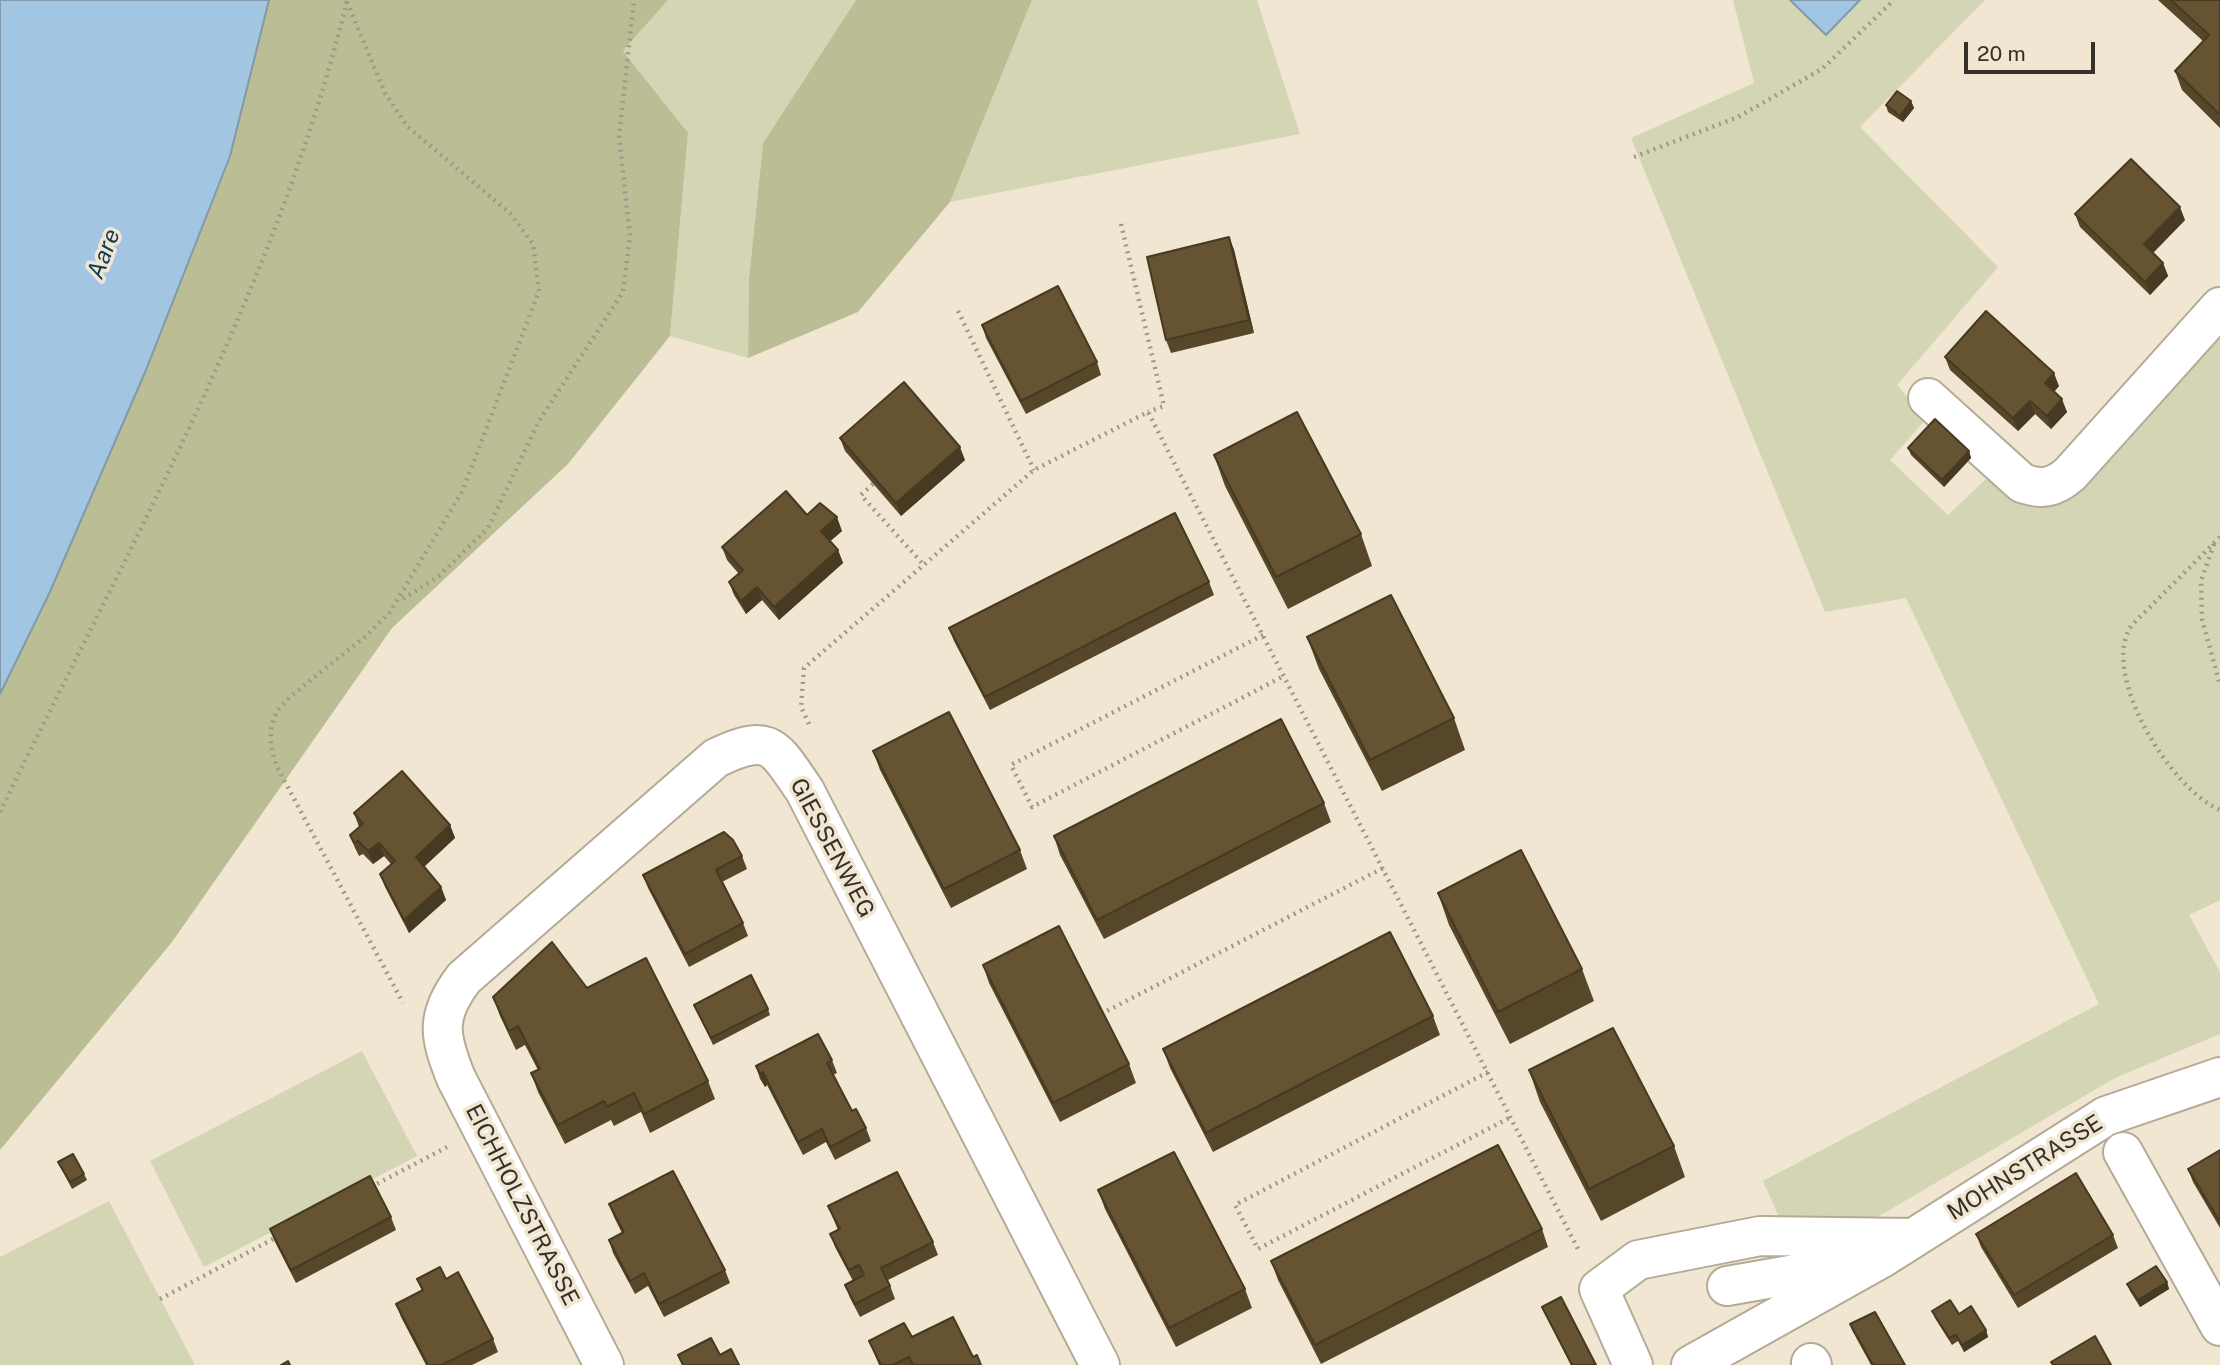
<!DOCTYPE html>
<style>
body{margin:0}
#map{position:relative;width:2220px;height:1365px;overflow:hidden;background:#f1e6d1;font-family:"Public Sans",sans-serif}
canvas{display:block}
.scale{position:absolute;left:1964px;top:42px;width:131px;height:32px;box-sizing:border-box;border:4px solid #353129;border-top:0;padding-left:9px;font-size:21px;line-height:24px;white-space:nowrap;color:#353129;-webkit-text-stroke:5px #f1e6d1;paint-order:stroke}
</style>
<div id="map">
<canvas width="2220" height="1365"></canvas>
<div class="scale">20 m</div>
</div>
<script>
const c = document.querySelector('canvas').getContext('2d');
c.lineJoin = 'round';
function paint(path, color) {
  c.fillStyle = color;
  c.fill(path, 'evenodd');
}
function strokePath(path, color, width, dash) {
  c.strokeStyle = color;
  c.lineWidth = width;
  c.lineCap = dash ? 'butt' : 'round';
  c.setLineDash(dash || []);
  c.stroke(path);
}
function write(font, color, halo, rows, align = 'center') {
  c.font = font + ' "Public Sans",sans-serif';
  c.lineWidth = 7;
  c.setLineDash([]);
  c.textBaseline = 'middle';
  c.strokeStyle = halo;
  c.fillStyle = color;
  for (const [text, x, y, turn = 0] of rows) {
    c.save();
    c.translate(x, y);
    c.rotate((+turn || 0) * Math.PI / 180);
    c.textAlign = isNaN(turn) ? turn : align;
    if (halo) c.strokeText(text, 0, 0);
    c.fillText(text, 0, 0);
    c.restore();
  }
}
paint(new Path2D(`
 M668,0H856L763,143L749,279L748,358L670,336L688,133L623,51Z
 M1032,0H1257L1300,134L950,202Z
 M1733,0H1985L1860,127L1998,267L1897,385L1926,419L1890,460L1948,515L1988,477C2021,500 2027,512 2068,500L2220,331V900L2189,915L2220,972V1034L2115,1078L1879,1216L1830,1228L1779,1217L1763,1181L2099,1004L1906,598L1825,612L1631,138L1754,83Z
 M362,1051L417,1156L204,1267L150,1161Z
 M109,1201L195,1365H0V1257Z`), '#d3d5b5');
paint(new Path2D(`
 M269,0H668L623,51L688,133L670,336L568,464L392,628L172,942L0,1150V694L49,594L146,370L230,156Z
 M856,0H1032L950,202L858,312L748,358L749,279L763,143Z`), '#bbbd94');
const water = new Path2D(`
 M0,0H269L230,156L146,370L49,594L0,694Z
 M1790,0H1860L1826,35Z`);
paint(water, '#a2c5e2');
strokePath(water, '#8199aa', 2);
const minor = new Path2D(`
 M1928,398L2022,483C2042,490 2054,488 2070,474L2220,307
 M2123,1152L2220,1326
 M1727,1286L1853,1264
 M1811,1363L1812,1365
 M604,1365L456,1078C439,1036 435,1016 464,978L716,758C771,732 774,746 805,791L1100,1365
 M1633,1365L1599,1289L1638,1260L1760,1236L1913,1238
 M1691,1365L1882,1258L2106,1116L2220,1077`);
strokePath(minor, '#b5aa96', 42);
strokePath(new Path2D(`
 M347,2L385,93L407,126L510,213L533,244L539,291L462,492L390,612L366,636L291,696L277,711L271,727V747L276,765L403,1003
 M1634,157L1738,117L1822,69L1894,0
 M1121,224L1164,406L1148,412
 M958,311L1034,470
 M873,484L861,495L922,563
 M2220,537C2197,560 2175,582 2152,605C2146,612 2135,620 2130,628C2101,678 2173,791 2220,810
 M2214,544L2201,581L2202,619L2220,685
 M403,599L439,576L488,528L539,421L623,292L630,236L619,136L634,0
 M1263,635L1011,765L1032,807L1284,676
 M809,724L801,707L804,668L1034,470L1148,412L1579,1251
 M0,812C128,548 277,287 347,1
 M1101,1014L1383,868
 M1488,1072L1235,1205L1258,1249L1511,1117
 M371,1187L447,1147
 M160,1299L277,1237`), '#9f9788', 4.5, [2, 5]);
strokePath(minor, '#fff', 38);
paint(new Path2D(`
 M2158,0H2220V128L2182,90L2175,71L2203,41Z
 M1911,101L1914,108L1903,122L1888,112L1886,105Z
 M2075,214L2185,220L2153,253L2163,263L2168,276L2150,295L2080,227Z
 M1229,237L1234,250L1254,333L1171,353L1166,340Z
 M982,325L1097,362L1101,375L1026,414L986,338Z
 M1945,357L2059,386L2054,392L2067,412L2051,429L2035,414L2018,431L1950,370Z
 M840,438L965,460L901,516L845,451Z
 M1908,448L1969,451L1971,458L1944,487L1911,455Z
 M1214,455L1361,534L1372,566L1288,609L1225,486Z
 M807,515L842,531L830,541L838,550L843,563L779,620L762,600L746,614L734,595L729,582L739,574L727,560L722,547Z
 M1209,582L1214,595L990,710L954,641L949,628Z
 M1307,637L1454,718L1465,750L1382,791L1319,669Z
 M873,751L1020,850L1027,869L951,908L880,770Z
 M1324,803L1331,822L1104,939L1060,855L1054,836Z
 M354,813L450,825L455,838L424,867L441,887L446,900L409,933L385,887L380,874L391,864L384,856L373,864L363,854L359,856L355,848L350,835L359,827Z
 M742,856L747,869L722,882L743,923L748,936L689,967L648,888L643,875Z
 M1438,893L1582,969L1594,1001L1510,1044L1449,925Z
 M983,965L1129,1064L1136,1083L1060,1122L989,983Z
 M587,988L708,1081L715,1099L650,1133L641,1112L614,1126L611,1120L565,1144L538,1092L531,1073L538,1070L525,1045L516,1050L500,1016L493,997Z
 M694,1005L768,1009L770,1015L713,1045Z
 M1433,1016L1440,1035L1213,1152L1170,1068L1163,1049Z
 M832,1060L837,1073L833,1075L852,1111L866,1128L871,1141L835,1160L826,1142L803,1155L767,1085L765,1087L760,1079L756,1066Z
 M1529,1070L1674,1146L1685,1177L1601,1221L1540,1102Z
 M2220,1150V1228L2193,1182L2188,1169Z
 M58,1162L84,1174L87,1180L72,1189L61,1168Z
 M1098,1190L1245,1289L1252,1308L1176,1347L1105,1209Z
 M609,1204L725,1270L730,1283L664,1317L648,1286L635,1294L613,1253L609,1240L622,1233L614,1217Z
 M828,1206L933,1242L938,1255L888,1280L895,1299L860,1317L850,1298L845,1285L853,1281L835,1247L830,1234L838,1230Z
 M391,1217L396,1230L296,1283L275,1242L270,1229Z
 M1542,1229L1548,1247L1321,1364L1278,1280L1271,1261Z
 M1976,1234L2113,1235L2118,1248L2018,1308L1981,1247Z
 M417,1279H446L493,1339L498,1352L472,1365H426L401,1317L396,1304L422,1291Z
 M2167,1282L2169,1289L2140,1307L2130,1291L2127,1284Z
 M1542,1307L1596,1365H1571Z
 M1932,1311L1959,1314L1986,1330L1988,1337L1964,1352L1958,1341L1952,1345L1935,1318Z
 M1850,1324L1905,1365H1871L1852,1330Z
 M912,1337L973,1357L981,1365H879L869,1341Z`), '#57472a');
paint(new Path2D(`
 M1911,101L1914,108L1903,122L1900,116Z
 M2180,207L2185,220L2149,257L2144,244Z
 M1229,237L1234,250L1254,333L1249,320Z
 M2163,263L2168,276L2150,295L2145,282Z
 M2054,373L2059,386L2049,397L2045,383Z
 M2062,399L2067,412L2051,429L2047,416Z
 M2030,401L2035,414L2018,431L2013,418Z
 M960,447L965,460L901,516L896,503Z
 M1969,451L1971,458L1944,487L1942,480Z
 M837,517L842,531L826,545L821,531Z
 M838,550L843,563L779,620L774,607Z
 M757,587L762,600L746,614L741,601Z
 M450,825L455,838L420,870L416,857Z
 M379,843L384,856L373,864L368,851Z
 M441,887L446,900L409,933L404,920Z
 M763,1072L767,1085L765,1087L760,1074Z
 M2167,1282L2169,1289L2140,1307L2138,1300Z
 M1986,1330L1988,1337L1964,1352L1962,1345Z`), '#473a22');
const building = new Path2D(`
 M2171,0H2220V113L2219,114L2175,71L2209,35Z
 M1897,91L1911,101L1900,116L1886,105Z
 M2131,159L2180,207L2144,244L2163,263L2145,282L2075,214Z
 M1229,237L1249,320L1166,340L1147,257Z
 M1058,286L1097,362L1021,401L982,325Z
 M1986,311L2054,373L2045,383L2062,399L2047,416L2030,401L2013,418L1945,357Z
 M904,382L960,447L896,503L840,438Z
 M1297,412L1361,534L1276,577L1214,455Z
 M1935,419L1969,451L1942,480L1908,448Z
 M786,491L807,515L820,503L837,517L821,531L838,550L774,607L757,587L741,601L729,582L743,570L722,547Z
 M1175,513L1209,582L985,697L949,628Z
 M1391,595L1454,718L1370,760L1307,637Z
 M949,712L1020,850L944,889L873,751Z
 M1281,719L1324,803L1097,920L1054,836Z
 M402,771L450,825L416,857L441,887L404,920L380,874L395,861L379,843L368,851L358,841L354,843L350,835L363,824L354,813Z
 M724,832L733,840L742,856L716,870L743,923L685,954L643,875Z
 M1521,850L1582,969L1498,1012L1438,893Z
 M1059,926L1129,1064L1053,1103L983,965Z
 M1390,932L1433,1016L1206,1133L1163,1049Z
 M552,942L587,988L646,958L708,1081L644,1114L634,1093L607,1107L604,1101L558,1125L531,1073L540,1069L518,1026L509,1031L493,997Z
 M751,975L768,1009L711,1038L694,1005Z
 M1613,1028L1674,1146L1589,1189L1529,1070Z
 M818,1034L832,1060L827,1063L852,1111L856,1109L866,1128L830,1147L822,1129L798,1142L763,1072L760,1074L756,1066Z
 M1498,1145L1542,1229L1315,1345L1271,1261Z
 M2220,1150V1222L2188,1169Z
 M1174,1152L1245,1289L1169,1328L1098,1190Z
 M73,1154L84,1174L70,1182L58,1162Z
 M673,1171L725,1270L659,1304L644,1273L630,1281L609,1240L624,1232L609,1204Z
 M897,1172L933,1242L881,1268L890,1286L855,1304L845,1285L864,1275L859,1265L849,1270L830,1234L840,1229L828,1206Z
 M2076,1173L2113,1235L2014,1295L1976,1234Z
 M370,1176L391,1217L291,1270L270,1229Z
 M2156,1266L2167,1282L2138,1300L2127,1284Z
 M440,1267L446,1279L458,1272L493,1339L442,1365H428L396,1304L423,1290L417,1279Z
 M1561,1297L1596,1365H1572L1542,1307Z
 M1950,1300L1959,1314L1971,1306L1986,1330L1962,1345L1956,1335L1949,1338L1932,1311Z
 M1875,1312L1905,1365H1873L1850,1324Z
 M953,1317L973,1357L977,1355L981,1365H913L909,1357L893,1365H881L869,1341L904,1323L912,1337Z
 M2095,1336L2111,1365H2053L2051,1362Z
 M711,1338L720,1355L731,1349L739,1365H683L678,1355Z
 M288,1361L290,1365H281Z`);
paint(building, '#655331');
strokePath(building, '#473a22', 2);
write('23px', '#353129', '#f1e6d1', [
 ["GIESSENWEG",832,848,62],
 ["MOHNSTRASSE",2025,1168,-32],
 ["EICHHOLZSTRASSE",522,1205,63]
]);
write('italic 24px', '#103956', '#f1e6d1', [
 ["Aare",104,254,-69]
]);
</script>
